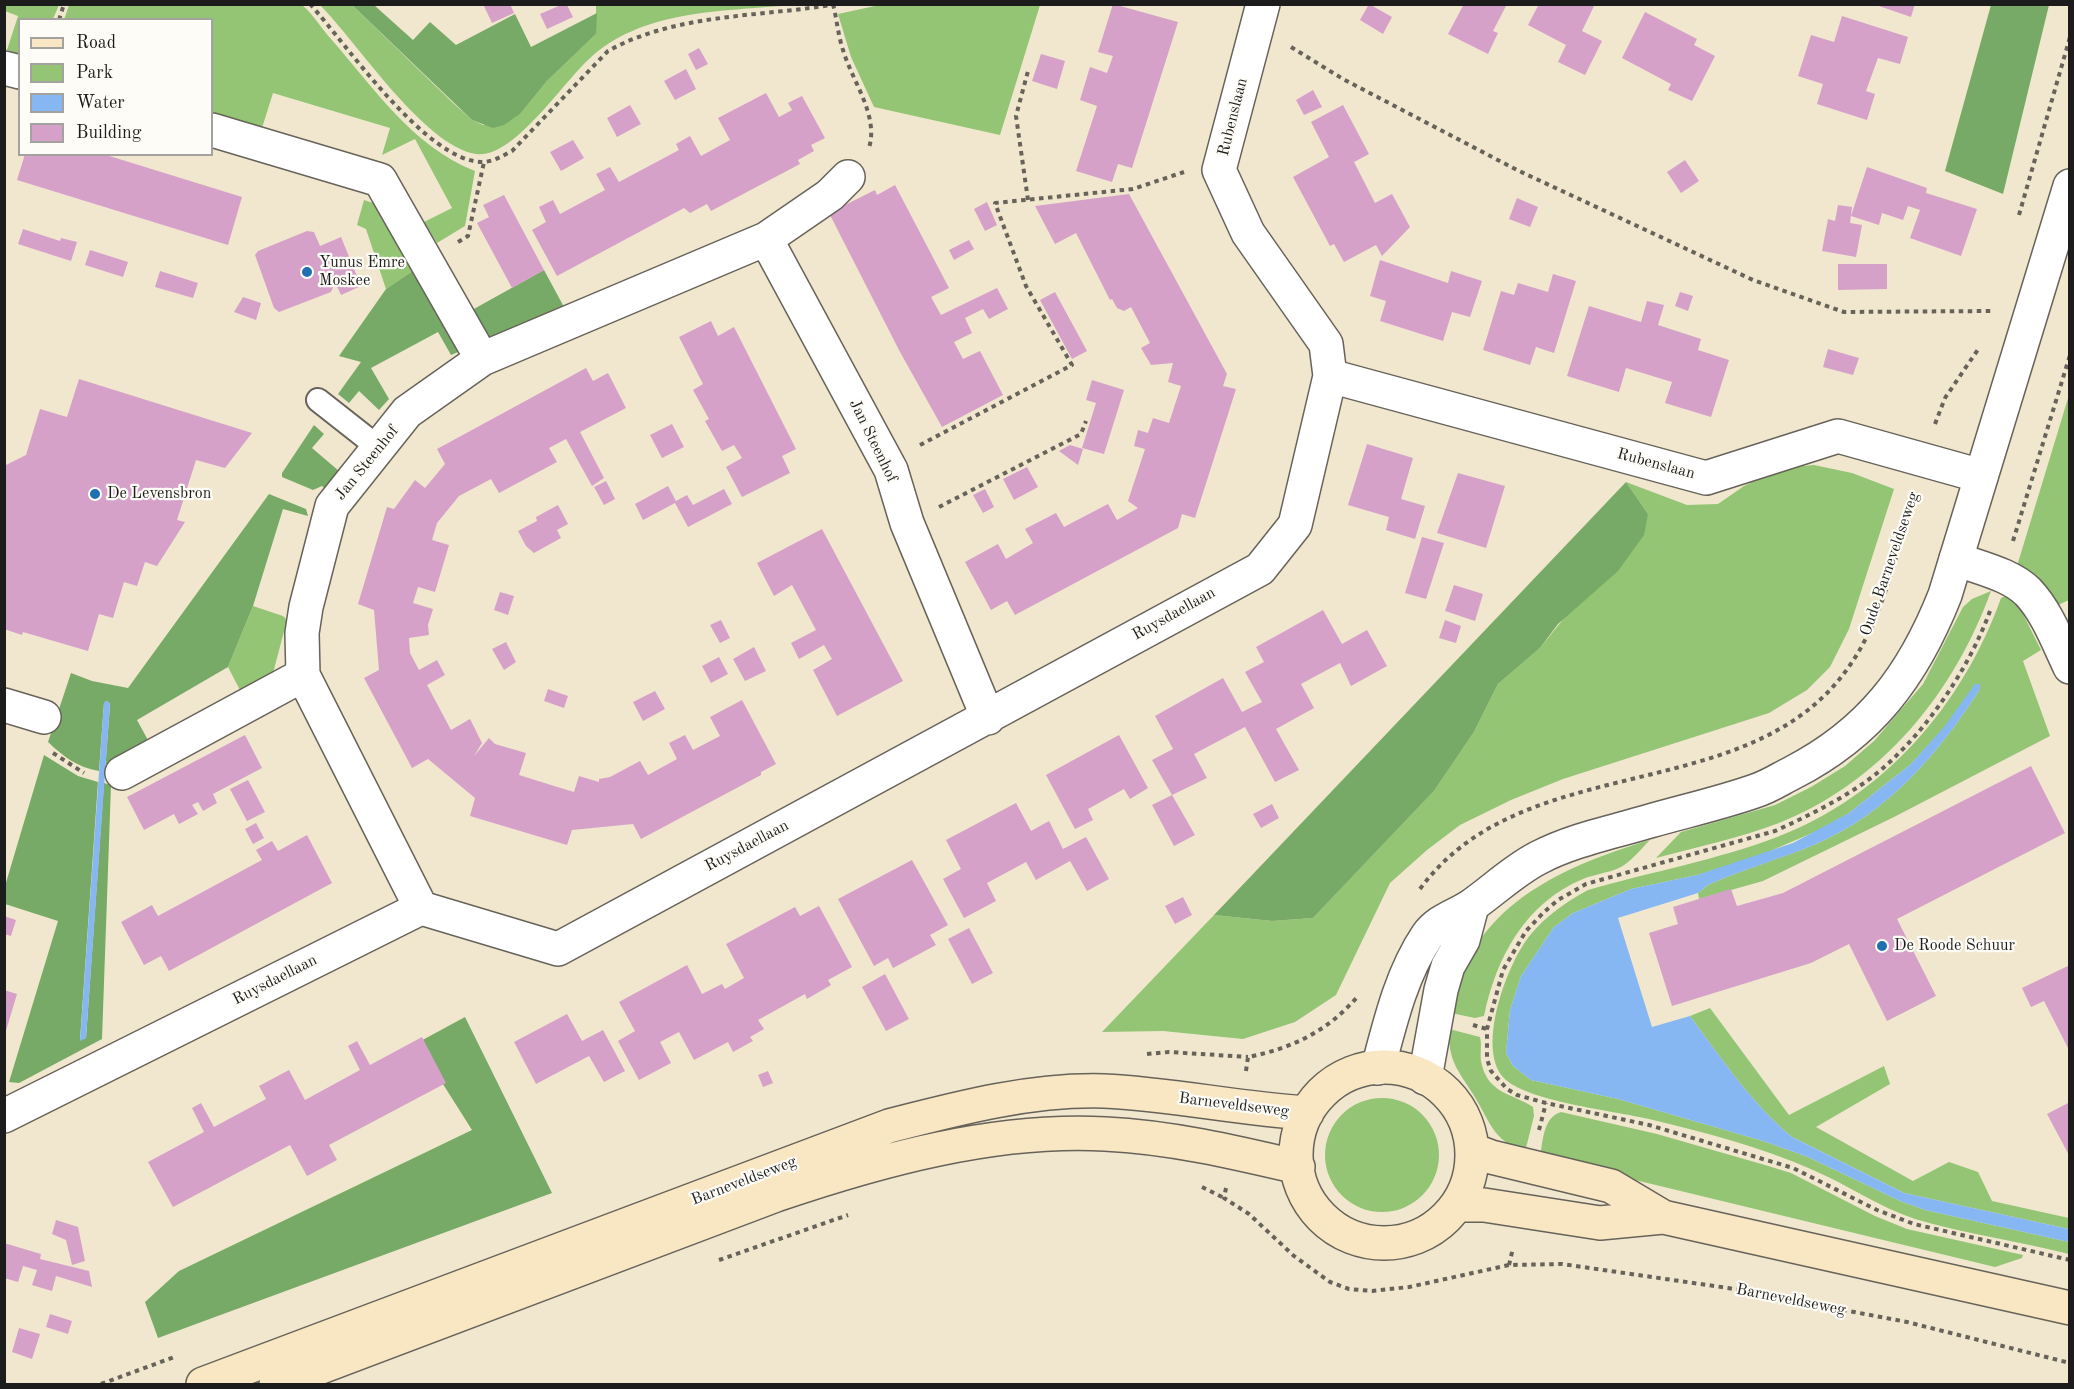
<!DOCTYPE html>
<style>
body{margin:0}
#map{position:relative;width:2074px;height:1389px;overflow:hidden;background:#f1e7ce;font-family:"Old Standard TT",serif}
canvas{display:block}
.frame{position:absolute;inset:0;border:6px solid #1c1c1c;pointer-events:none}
.legend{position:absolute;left:18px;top:18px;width:195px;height:138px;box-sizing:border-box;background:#fdfcf7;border:2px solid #a3a29f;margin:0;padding:8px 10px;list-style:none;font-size:18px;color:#1c1c1c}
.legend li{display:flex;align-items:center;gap:12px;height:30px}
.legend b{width:30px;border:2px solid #a3a29f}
</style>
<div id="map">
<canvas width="2074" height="1389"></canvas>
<div class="frame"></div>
<ul class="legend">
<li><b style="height:8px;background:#f9e7c3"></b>Road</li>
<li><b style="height:16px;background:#93c575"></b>Park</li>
<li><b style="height:16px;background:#87b7f2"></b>Water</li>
<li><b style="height:16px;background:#d5a1c9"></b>Building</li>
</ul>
</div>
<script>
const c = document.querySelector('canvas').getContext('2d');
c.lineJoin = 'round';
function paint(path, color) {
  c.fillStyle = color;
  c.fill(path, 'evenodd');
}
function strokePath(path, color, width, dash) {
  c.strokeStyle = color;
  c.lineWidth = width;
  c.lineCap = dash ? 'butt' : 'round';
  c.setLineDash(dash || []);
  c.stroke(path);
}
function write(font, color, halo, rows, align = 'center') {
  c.font = font + ' "Old Standard TT",serif';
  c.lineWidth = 4.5;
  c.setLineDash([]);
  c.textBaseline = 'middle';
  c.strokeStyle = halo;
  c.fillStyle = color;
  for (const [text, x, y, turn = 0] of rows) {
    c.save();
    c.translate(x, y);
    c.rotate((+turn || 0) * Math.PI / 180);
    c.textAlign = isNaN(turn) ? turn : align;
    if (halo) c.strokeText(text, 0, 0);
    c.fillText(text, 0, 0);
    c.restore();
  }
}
paint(new Path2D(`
 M884,4L1040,5L1000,135L874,107L851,57L838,14Z
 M4,5L5,4L59,5L53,19L20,20L19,54L7,50L18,16L5,11Z
 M69,5H302C313,14 321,28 331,39C374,88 412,146 475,171L465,226L437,243L424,222L452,208L415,139L382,155L390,128L273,93L262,128L212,112V20H64Z
 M320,5H352L452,102L472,120L483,125L521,113L547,81L596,34V5H791C721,12 642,9 588,60C563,83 512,160 476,154C424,146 357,42 320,5Z
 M364,200L379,205L414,270L386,289L366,229L357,225Z
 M2069,395V600L2056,606L2017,566Z
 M1814,465L1852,473L1894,489L1849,629L1830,667L1807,690L1769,713L1563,779L1511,800L1460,825L1427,850L1390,883L1336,995L1295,1022L1243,1039L1163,1031L1102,1032L1214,915L1272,921L1313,918L1434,791L1474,732L1498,684L1540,648L1648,514L1626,482L1687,505L1718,504L1744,486L1781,468Z
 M1991,591C1954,693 1882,782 1779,823C1740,838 1697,847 1656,858L1681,832L1775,805L1811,787L1845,766L1874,741L1923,684L1963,607L1972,599Z
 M2006,596L2018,604L2041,650L2023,661L2050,736L1894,817L1763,881L1699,899L1698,893L1708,885C1743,869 1780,859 1816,844C1888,813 1939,753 1980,689L1911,764L1849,813L1817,831L1756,857L1697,875L1631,889L1573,913L1554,927L1521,976L1510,1010L1506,1053L1513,1066L1531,1080L1618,1099L1763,1141L1808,1157L1900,1201L1925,1210L2069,1242V1254C2019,1241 1965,1234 1915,1219C1879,1207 1848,1185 1813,1170C1762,1147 1703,1132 1649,1119C1615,1111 1523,1101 1503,1077C1476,1046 1508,961 1531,934C1547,915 1566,902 1588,890C1650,872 1717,860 1777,837C1885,796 1963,704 2001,598Z
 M253,606L283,616L287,620L272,677L242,694L228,667Z
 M1650,840C1641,849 1630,863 1619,868C1608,873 1595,874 1583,879C1525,903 1496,958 1484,1016L1475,1018L1451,1013C1456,997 1459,980 1466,965C1498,893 1580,861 1650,840Z
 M1710,1008L1789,1115L1884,1066L1890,1084L1816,1127L1913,1181L1949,1162L1978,1172L1992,1201L2069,1218V1229L1904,1193L1792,1137C1752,1104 1721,1058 1690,1016Z
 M1449,1029L1480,1037C1482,1044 1480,1053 1481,1061C1487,1094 1512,1093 1533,1107L1534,1116L1525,1152C1492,1140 1490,1121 1473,1094C1457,1069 1448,1060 1449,1029Z
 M1325 1155a57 57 0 1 1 114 0a57 57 0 1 1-114 0Z
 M1561,1112L1657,1134L1765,1165L1791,1173L1875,1216L1907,1229L2023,1255L2022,1258L1995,1267L1540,1157C1543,1141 1543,1117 1561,1112Z`), '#93c575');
paint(new Path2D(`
 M352,5H374L413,40L430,22L456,45L515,14L531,47L597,13L596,34L547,81L521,113L504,125L493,128L472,120Z
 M1991,5H2049L2003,194L1945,171Z
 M414,270L458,352L451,355L438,332L371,368L389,399L379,410L359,391L349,403L338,394L361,362L339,356L386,289Z
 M544,270L564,307L552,319L488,337L472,310Z
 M314,425L324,434L312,448L339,471L324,488L322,486L313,490L282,477V473Z
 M1626,482L1648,514L1644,535L1618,571L1558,624L1540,648L1498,684L1474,732L1434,791L1313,918L1272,921L1214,915Z
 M269,494L306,509L308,516L283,509L253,606L228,667L137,720L149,742L105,772L110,704L107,701L104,703L99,771C77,767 64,757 48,742L71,673L92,681L128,688Z
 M44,755L78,776L98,782L80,1040L86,1038L104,783L111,785L102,1039L19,1083L9,1082L58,921L5,904V886Z
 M465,1017L552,1193L158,1338L145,1302L179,1271L472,1130L417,1043Z`), '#76aa66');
paint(new Path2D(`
 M1975,684H1980V689C1939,753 1888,813 1816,844C1781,859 1743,869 1708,885L1698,893L1618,918L1652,1027L1690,1016C1721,1058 1752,1104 1792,1137L1904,1193L2069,1229V1242L1925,1210L1900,1201L1808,1157L1763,1141L1618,1099L1531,1080L1513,1066L1506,1053L1510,1010L1521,976L1554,927L1573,913L1631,889L1697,875L1793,843L1849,813L1911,764L1944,727Z
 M107,701L110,704L86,1038L80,1041L104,702Z`), '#87b7f2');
paint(new Path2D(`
 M483,4H510L514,13L492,23Z
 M1113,4L1178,22L1132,168L1118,164L1112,182L1076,171L1097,106L1080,100L1090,67L1107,73L1113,56L1098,52Z
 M1369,4L1392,17L1383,34L1360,20Z
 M1464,4H1507L1493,31L1498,33L1488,54L1448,34Z
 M1539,4H1595L1582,31L1602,41L1585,75L1558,62L1566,45L1528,25Z
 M1873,4H1915L1911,17Z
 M561,5H567L573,17L547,29L540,14Z
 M1645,12L1697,39L1694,45L1715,56L1692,101L1668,90L1671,84L1622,58Z
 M1842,16L1908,37L1900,64L1878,58L1866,91L1875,94L1867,120L1817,104L1823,84L1798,76L1811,35L1834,42Z
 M699,48L708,64L696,70L688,54Z
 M1041,54L1065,61L1057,89L1032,81Z
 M686,69L696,89L675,100L664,81Z
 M1313,90L1322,107L1304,115L1296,100Z
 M766,93L779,117L792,110L788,103L802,96L825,138L811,145L814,151L798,160L800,164L711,211L707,204L690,213L684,208L557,276L532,230L546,222L539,207L553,200L560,214L605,190L596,174L610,167L619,182L679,150L676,144L690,136L701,156L730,140L718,118Z
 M630,105L641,124L617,137L607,118Z
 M1343,105L1369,154L1354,162L1375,203L1392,194L1410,227L1382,256L1376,245L1344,262L1334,244L1330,246L1293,177L1329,157L1311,122Z
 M573,140L584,158L561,171L550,152Z
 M25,154H103L242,197L228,245L17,180Z
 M1685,160L1699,181L1681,193L1667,172Z
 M1867,167L1927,188L1926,193L1977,209L1961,256L1910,238L1920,210L1908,206L1903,220L1882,213L1879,225L1851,216Z
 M895,185L949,288L931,297L941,315L997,288L1008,309L989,319L983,309L965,318L972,333L954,342L963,359L980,351L1003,395L942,427L900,352L829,213L875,190L877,195Z
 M1129,194L1227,374L1223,386L1236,389L1195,518L1182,514L1178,528L1015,615L1007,601L991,610L965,562L998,544L1006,559L1033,543L1025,529L1056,513L1064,527L1108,504L1117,520L1138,508L1128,501L1145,449L1134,446L1138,430L1148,433L1153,418L1169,423L1181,386L1168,382L1173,363L1151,365L1141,348L1150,343L1131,307L1124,311L1117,308L1112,299L1110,300L1076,233L1055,244L1035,206Z
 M504,195L544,270L512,288L477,223L489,217L483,205Z
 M1517,198L1538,207L1530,227L1509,219Z
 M987,202L997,225L985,231L974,209Z
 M1838,205L1852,207L1850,223L1862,225L1856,257L1822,251L1828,219L1835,221Z
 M23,229L60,241L61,238L77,242L71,261L18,244Z
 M307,231L314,232L320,246L341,237L361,286L341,295L335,282L331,292L279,312L274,308L255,255L258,251Z
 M969,240L974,249L954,260L949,250Z
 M90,250L128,262L123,277L85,265Z
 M1380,260L1448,283L1451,271L1482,281L1470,317L1452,312L1443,341L1380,321L1386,301L1370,296Z
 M1838,264H1887V289L1838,290Z
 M160,271L198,283L193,298L155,287Z
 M1553,274L1576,281L1554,353L1536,347L1530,365L1483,350L1501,291L1514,295L1518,283L1548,292Z
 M1055,292L1087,351L1072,359L1040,300Z
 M1680,292L1693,296L1688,311L1675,306Z
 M243,297L261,303L256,320L234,312Z
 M1647,301L1664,305L1658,325L1701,339L1698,350L1729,360L1711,417L1665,403L1672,382L1626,368L1619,392L1567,376L1589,306L1641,322Z
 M711,321L718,336L734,327L796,449L782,456L790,473L742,497L726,467L742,458L734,445L722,451L705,421L709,419L693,390L703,384L679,337Z
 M1828,349L1859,358L1853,375L1823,367Z
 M586,368L593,381L608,373L626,408L580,432L604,478L592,486L566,439L549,448L557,462L499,493L491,479L459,496L437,523L432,540L449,545L435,592L418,587L413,603L433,609L428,625L429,635L409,638L410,653L419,670L437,660L445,675L427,685L451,730L470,719L482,743L474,756L489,738L495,744L526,753L519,775L551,785L574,792L579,776L599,782V779L610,777L640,761L648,775L677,759L669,743L685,735L693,750L720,736L710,717L742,700L776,764L761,772V775L641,839L633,824L572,830L567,845L470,816L475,798L428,759L412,768L364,678L379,670L374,610L358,604L387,507L394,509L415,480L425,488L445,464L437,449Z
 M79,379L252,433L225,468L196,460L177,520L185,522L157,566L145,562L137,586L124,582L113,618L99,614L88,651L23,632L22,635L4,629V466L26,455L40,409L67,417Z
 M1092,380L1124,390L1104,454L1082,448L1096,403L1086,400Z
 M672,424L684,447L662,458L650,435Z
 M1367,444L1413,458L1401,499L1425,506L1415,539L1386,530L1389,517L1348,505Z
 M1070,445L1083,449L1078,465L1059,451Z
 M1027,467L1038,487L1014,500L1003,479Z
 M1458,473L1505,486L1486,548L1437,533Z
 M606,481L615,499L604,505L594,487Z
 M668,486L676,501L687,495L693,505L724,489L732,504L688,527L675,503L643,520L635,504Z
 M985,489L994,507L983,513L973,495Z
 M558,505L568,524L557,530L561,538L534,553L526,546L518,531L537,521L536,517Z
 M822,529L903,681L837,716L813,670L832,659L824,645L799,659L791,643L816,630L792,585L774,596L757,563Z
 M1422,537L1444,543L1426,599L1405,593Z
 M1454,585L1483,594L1475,621L1445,611Z
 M500,592L514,596L508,615L494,610Z
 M1323,610L1342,644L1367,630L1387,666L1351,686L1340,663L1301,684L1314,708L1276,729L1299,770L1275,782L1245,727L1194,754L1207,778L1172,795L1152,760L1173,749L1155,716L1223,678L1242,712L1262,702L1245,672L1264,662L1256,647Z
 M721,620L730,638L720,643L710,625Z
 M1445,620L1461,626L1456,643L1439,638Z
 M506,642L516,662L504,670L492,649Z
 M754,647L766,671L745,681L733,659Z
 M719,657L728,674L711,683L702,666Z
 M548,689L568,696L564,708L544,701Z
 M655,691L665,709L643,721L633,702Z
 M245,735L262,768L213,794L217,803L203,811L198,802L192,805L198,814L179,824L174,814L144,830L127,797Z
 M1119,735L1148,788L1130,799L1124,789L1088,809L1093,820L1075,829L1046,775Z
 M2031,766L2065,833L1897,919L1936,996L1887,1021L1849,944L1811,963L1672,1006L1649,933L1678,924L1673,907L1731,889L1737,906L1783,893Z
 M248,780L265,812L247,821L230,789Z
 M1172,795L1195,835L1174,846L1152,805Z
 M1016,803L1031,831L1049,821L1063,849L1086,837L1109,879L1087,891L1070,861L1036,880L1026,862L987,883L996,901L964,918L943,879L961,869L946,840Z
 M1272,804L1279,818L1261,828L1253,814Z
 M256,823L264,838L253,844L245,829Z
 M307,835L332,883L169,971L161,956L144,965L121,922L152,905L158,916L262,860L256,850L272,841L278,851Z
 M912,860L948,925L930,935L936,945L893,968L888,958L874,966L838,899Z
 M1183,897L1192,915L1175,924L1165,906Z
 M819,906L852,967L828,980L831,985L807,999L805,994L758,1020L764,1029L750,1037L753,1041L733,1052L728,1042L694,1060L679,1032L660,1042L671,1063L639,1080L618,1041L635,1031L619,1002L687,965L702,994L722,984L725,989L744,978L726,944L795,907L800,916Z
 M4,916L16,920L11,936L4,934Z
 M969,928L993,973L972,984L948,939Z
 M2070,965V1052L2044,1001L2031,1007L2022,988Z
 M885,974L909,1019L886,1031L862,987Z
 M4,990L17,994L5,1034H4Z
 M567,1014L582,1041L603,1030L625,1071L604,1082L589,1056L536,1084L514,1042Z
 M422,1037L446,1083L329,1145L337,1160L307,1176L290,1145L173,1207L148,1162L204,1132L192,1108L201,1103L214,1127L266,1099L259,1086L289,1070L305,1100L360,1070L348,1046L357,1041L370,1065Z
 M768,1071L773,1083L763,1087L758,1075Z
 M2070,1102V1157L2047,1114Z
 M56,1220L78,1227L85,1261L72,1265L66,1240L52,1234Z
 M4,1243L41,1254L40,1259L89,1271L92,1287L56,1276L52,1291L32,1285L37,1270L23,1266L18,1282L4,1278Z
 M50,1314L72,1321L68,1334L46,1327Z
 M19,1328L40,1334L32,1359L12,1352Z`), '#d5a1c9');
const service = new Path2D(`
 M318,400L379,448`);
const minor = new Path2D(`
 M4,68L20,72
 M212,130L380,180L482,359
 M766,239L830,195L848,177
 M1330,376L1706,478L1838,436L1981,476
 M1956,559C1979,568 2010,574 2028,592C2047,612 2058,642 2070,667
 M4,705L44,717
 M122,773L303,675
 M421,908L303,675L302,633L306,607L332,506L407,412L482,359L766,239L891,470L907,523L988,718
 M4,1116L421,908L558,949L1260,569L1295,525L1330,376L1326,344L1248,233L1219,170L1263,4`);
const tertiary = new Path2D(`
 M1378,1068C1390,1023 1401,975 1427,936C1438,920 1456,916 1471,906C1494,890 1513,871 1538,858C1572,840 1613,832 1650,821C1685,811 1721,803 1755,791C1768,787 1780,779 1792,773C1870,733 1913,676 1945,595L2070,186
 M1425,1078L1441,990L1448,966L1463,940L1472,906`);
const secondary = new Path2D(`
 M1296 1155a88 88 0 1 1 176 0a88 88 0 1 1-176 0Z
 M1472,1150L1491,1157L1611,1186L1663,1217
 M1457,1205H1484L1600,1223L1663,1217L2070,1308
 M203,1384L889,1126C959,1108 1031,1089 1104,1091C1172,1094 1239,1109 1307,1113
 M276,1384L776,1195C879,1160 995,1128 1105,1134C1170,1137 1234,1152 1298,1167`);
strokePath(service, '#67635a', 26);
strokePath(minor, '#67635a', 36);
strokePath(tertiary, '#67635a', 36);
strokePath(secondary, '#67635a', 36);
strokePath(new Path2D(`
 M310,4C347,45 426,161 482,162C493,162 502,156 512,151L608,51C676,13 762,17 837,4
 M833,4C837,20 838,35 843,50C852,81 879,115 869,148
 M59,20L64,4
 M1291,47L1343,79L1517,170L1753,280L1844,312L1991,311
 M1028,200L1016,116L1028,71
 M2019,215L2070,37
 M458,242L468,236L484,162
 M1935,424L1945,398L1979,348
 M920,445L1072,365L1026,286L995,203L1133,189L1184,172
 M939,507L1081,434L1086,421
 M2013,541L2070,355
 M1990,611C1968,672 1918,745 1864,783C1836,802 1806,817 1775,831L1586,884L1558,900L1543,913L1526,931L1503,970L1487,1029V1059L1491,1071L1507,1089L1517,1095L1546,1103L1649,1125L1793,1168L1877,1210L1914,1224L2070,1260
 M53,753L84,773
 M1420,889C1524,747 1748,809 1848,668C1884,618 1896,552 1914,495
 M1473,1025L1487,1029
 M1147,1054L1169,1052L1248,1057
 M1246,1071L1248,1057C1293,1048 1328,1031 1358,996
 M1539,1130L1546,1103
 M1202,1187L1224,1198
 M1226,1188L1224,1198L1249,1214L1294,1256L1330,1282L1349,1289L1372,1291L1409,1287L1509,1265L1562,1264L1728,1288L1907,1322L2070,1363
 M719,1260L848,1215
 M1509,1265L1513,1248
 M101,1384L177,1356`), '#67635a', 4, [4.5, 4.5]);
strokePath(service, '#fff', 22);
strokePath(minor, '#fff', 33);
strokePath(tertiary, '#fff', 33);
strokePath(secondary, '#f9e7c3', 33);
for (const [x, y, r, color] of [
 [307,272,6,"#1f6fb2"],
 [95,494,6,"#1f6fb2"],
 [1882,946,6,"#1f6fb2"]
]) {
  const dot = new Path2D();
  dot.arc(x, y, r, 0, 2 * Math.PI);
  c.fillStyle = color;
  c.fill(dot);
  strokePath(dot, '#fdfcf7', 2);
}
write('16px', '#1c1c1c', '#fdfcf7', [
 ["Rubenslaan",1233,117,-76],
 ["Jan Steenhof",873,441,64],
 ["Jan Steenhof",367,463,-51],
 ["Rubenslaan",1656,464,15],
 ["Oude Barneveldseweg",1890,564,-71],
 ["Ruysdaellaan",1174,614,-29],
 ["Ruysdaellaan",747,846,-28],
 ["Ruysdaellaan",275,980,-27],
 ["Barneveldseweg",1234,1105,7],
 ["Barneveldseweg",744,1181,-21],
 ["Barneveldseweg",1791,1300,11]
]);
write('16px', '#1c1c1c', '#fdfcf7', [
 ["Yunus Emre",319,263],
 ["Moskee",319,281],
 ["De Levensbron",107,494],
 ["De Roode Schuur",1894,946]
], 'left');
</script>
